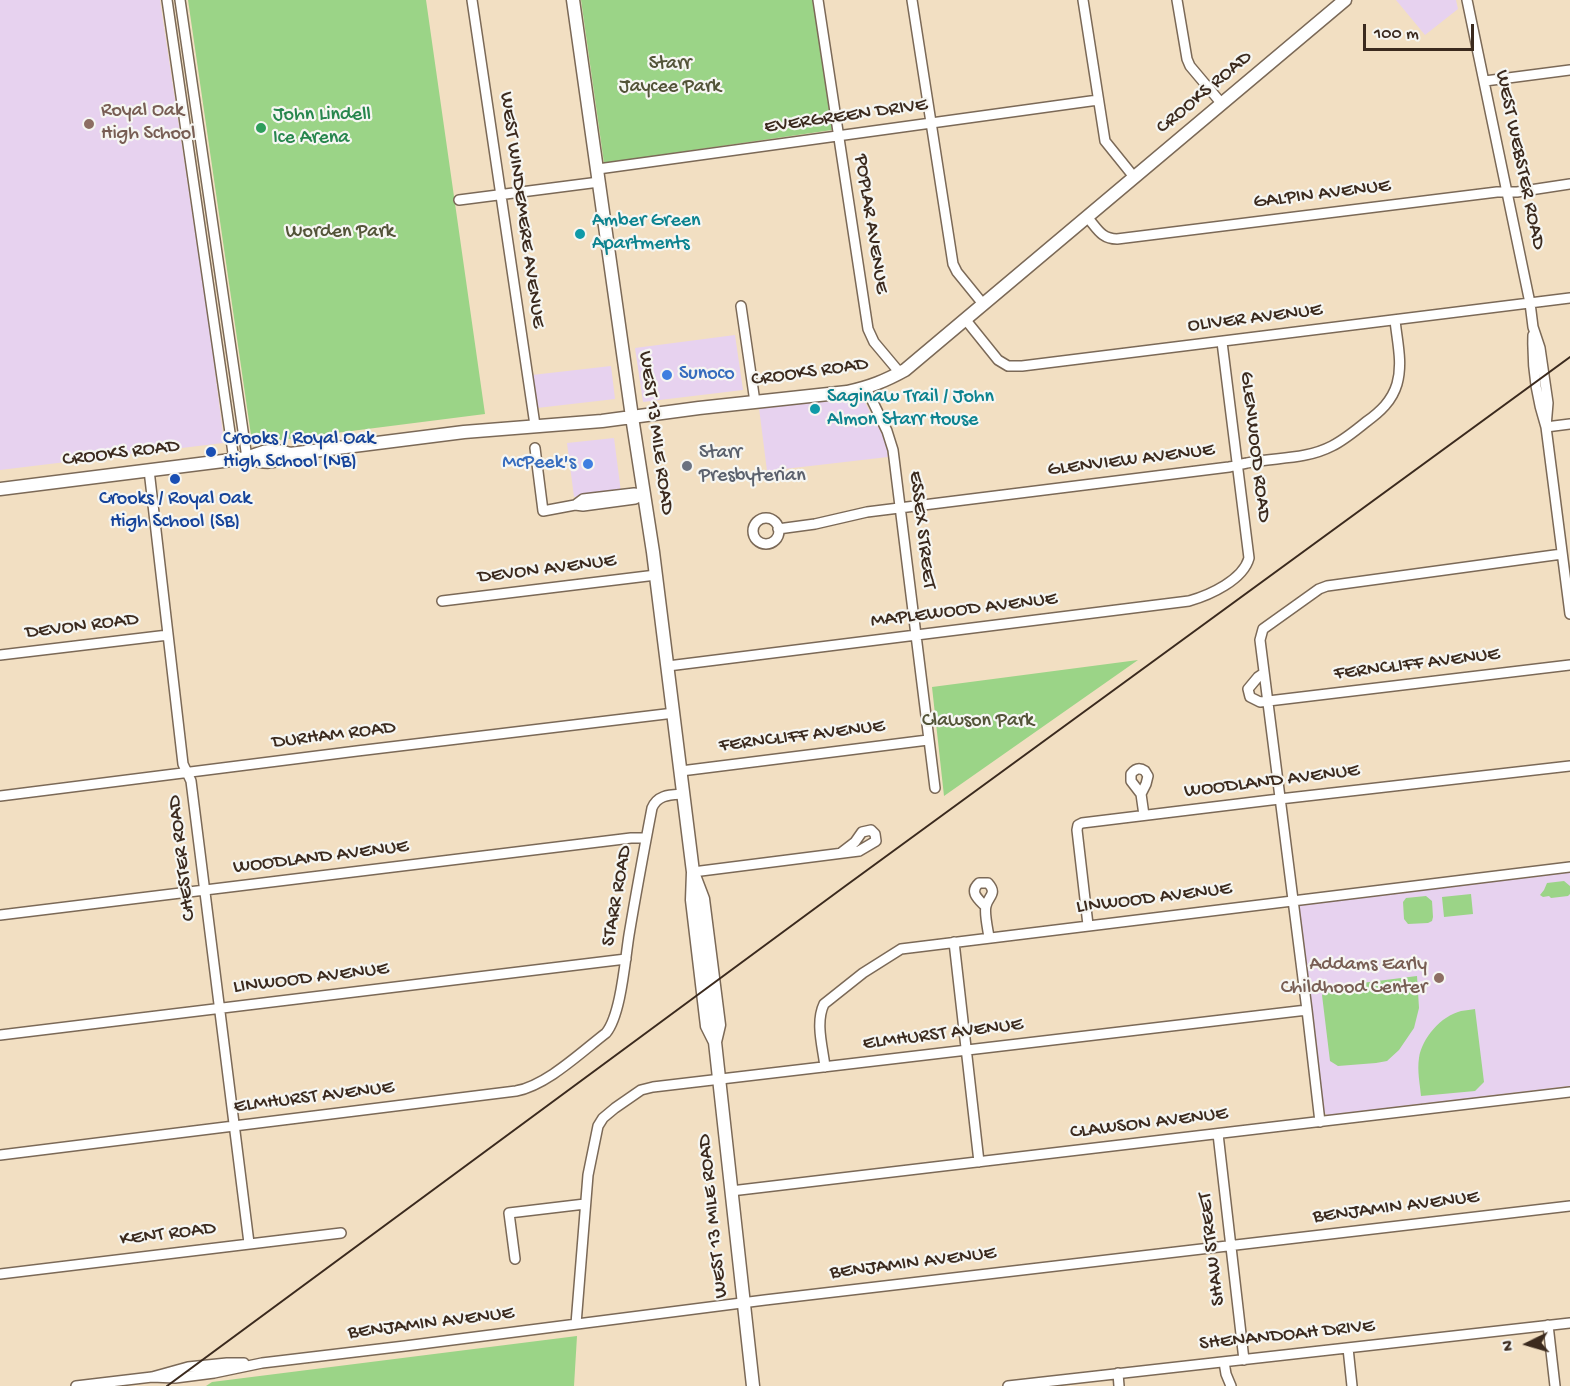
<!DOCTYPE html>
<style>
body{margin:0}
#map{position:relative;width:1570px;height:1386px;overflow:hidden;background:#f2dfc2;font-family:"Gochi Hand",sans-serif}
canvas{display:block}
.north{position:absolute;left:1498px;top:1314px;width:60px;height:60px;-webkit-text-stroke:4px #f6f6f2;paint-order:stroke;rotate:265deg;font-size:16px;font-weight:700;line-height:24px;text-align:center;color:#3b2a1e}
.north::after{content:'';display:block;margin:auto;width:21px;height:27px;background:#3b2a1e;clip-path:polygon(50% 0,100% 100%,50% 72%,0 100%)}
.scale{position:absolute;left:1363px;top:24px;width:111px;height:27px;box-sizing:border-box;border:3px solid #3b2a1e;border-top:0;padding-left:8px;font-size:18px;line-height:21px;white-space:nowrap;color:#3b2a1e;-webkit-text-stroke:4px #f6f6f2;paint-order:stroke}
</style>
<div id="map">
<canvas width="1570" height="1386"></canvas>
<div class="north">N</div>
<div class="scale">100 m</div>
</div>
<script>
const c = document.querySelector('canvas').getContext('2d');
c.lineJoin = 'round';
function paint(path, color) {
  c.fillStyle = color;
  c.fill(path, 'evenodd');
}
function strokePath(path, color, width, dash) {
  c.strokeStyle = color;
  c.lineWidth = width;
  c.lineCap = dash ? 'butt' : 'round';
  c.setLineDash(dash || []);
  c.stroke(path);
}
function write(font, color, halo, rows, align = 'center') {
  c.font = font + ' "Gochi Hand",sans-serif';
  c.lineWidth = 4.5;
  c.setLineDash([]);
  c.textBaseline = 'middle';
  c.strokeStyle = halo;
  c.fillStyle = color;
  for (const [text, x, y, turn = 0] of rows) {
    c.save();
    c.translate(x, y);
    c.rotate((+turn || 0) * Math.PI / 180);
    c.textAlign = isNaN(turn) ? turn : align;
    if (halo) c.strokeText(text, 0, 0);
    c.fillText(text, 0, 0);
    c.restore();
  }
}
paint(new Path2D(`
 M0,0H160L210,331L224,442L223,443L0,470Z
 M1396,0H1456L1458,9L1425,35Z
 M735,335L743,390L643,402L635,348Z
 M611,366L615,399L537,408L532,375Z
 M862,397L886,441L888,457L767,471L759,408Z
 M614,438L621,492L574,497L567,443Z
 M1570,872V1086L1327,1115L1324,1112L1299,910L1300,904Z`), '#e7d2ef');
paint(new Path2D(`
 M188,0H426L485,414L257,443L252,442Z
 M581,0H813L832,130L604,163Z
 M1138,660L944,796L932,687Z
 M1564,881L1570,886V894L1568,896L1551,898L1549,896L1543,897L1540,895L1544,890L1547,883Z
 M1471,894L1473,914L1444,917L1442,897Z
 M1426,896L1432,901L1433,917L1432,921L1428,923L1408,924L1404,919L1403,902L1406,898Z
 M1417,976L1419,1008L1414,1028L1399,1050L1387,1061L1376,1063L1338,1066L1330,1061L1322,995L1330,987Z
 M1475,1009L1484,1082L1475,1091L1421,1096C1420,1084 1417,1071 1419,1058C1422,1038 1441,1016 1461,1011C1466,1010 1471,1010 1475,1009Z
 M577,1336L574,1386H206L212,1382Z`), '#9bd487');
const minor = new Path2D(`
 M167,0L234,460
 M180,0L247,458
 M472,0L535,425
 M818,0L868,329L874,342L900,373
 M912,0L953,264L957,272L983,304
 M1083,0L1105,141L1134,177
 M1177,0L1187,59L1190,66L1222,104
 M1467,0L1530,303L1533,327L1540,348L1548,403L1546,427
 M1485,81L1570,70
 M598,169L1098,100
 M459,200L599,182
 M1087,217C1097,228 1101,239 1117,239L1497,192H1517L1570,184
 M741,306L755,402
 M965,319L998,360L1008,366H1022L1570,298
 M1533,335C1532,367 1536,397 1546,427L1570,614
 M866,388L887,431L893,450L935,788
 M1546,427L1570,424
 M535,448L543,511L575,505L583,506L635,499L644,494
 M149,470L183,764L191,781L249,1243
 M575,505L583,499L634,493L644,494
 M753 531a13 13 0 1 1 26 0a13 13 0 1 1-26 0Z
 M778,529L815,524L867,512L1229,467C1235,466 1241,464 1247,463C1275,457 1305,460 1332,446C1344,440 1355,431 1366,422C1380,412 1392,401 1397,384C1403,363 1397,341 1395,320
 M442,601L656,575
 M0,655L168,635
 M668,666L1189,601C1210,595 1243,580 1249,558L1222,342
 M1264,673L1258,677L1248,689L1250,697L1260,702L1570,665
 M681,771L928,740
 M1141,794L1131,781V774C1135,769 1139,767 1145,771L1148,776L1146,784L1141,794L1144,815
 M0,796L357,751L674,713
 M693,872L859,851L876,841L875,834L871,830L862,832L855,842L842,852
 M985,906C978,899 969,892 979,883H988C998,894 988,896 986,906C984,913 988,930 989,937
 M0,915L631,838H646
 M1088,925L1077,830L1078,825L1082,823L1271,800L1570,766
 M954,942L979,1162
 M0,1035L626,959
 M825,1067C823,1048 815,1023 824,1004L863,973L901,949L1570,867
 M1320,1122L1307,1010L1260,640L1263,629L1319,589L1327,586L1562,554
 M1218,1134L1244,1360
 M0,1155L516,1091C547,1085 580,1053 606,1033C621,1015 625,960 629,935C636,893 644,850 652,808C658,794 671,795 684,794
 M731,1191L1570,1092
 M515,1259L509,1213L585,1204
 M0,1274L341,1233
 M576,1324L588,1175L598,1126L603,1118L615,1108L641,1090L653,1087L1307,1010
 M1548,1325L1555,1386
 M1348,1348L1352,1386
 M1224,1362L1226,1374L1231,1386
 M1118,1373L1119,1386
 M152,1377L175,1378L214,1373L262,1363L405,1346L765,1300L1570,1206
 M76,1386L152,1377L188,1367L227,1363H244
 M1008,1386L1570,1323`);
const major = new Path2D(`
 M573,0L632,417L653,552L693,872L692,900L707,1026L715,1042
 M247,458C265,463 274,464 290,454
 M0,489L247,458C263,451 272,448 290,454L464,432L602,421L699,408L847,392C870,387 885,381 905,370L1345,0
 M695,878L703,899L719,1025L715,1042L753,1386`);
strokePath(minor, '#7b6957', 12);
strokePath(major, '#7b6957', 15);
strokePath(minor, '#fff', 9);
strokePath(major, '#fff', 12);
strokePath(new Path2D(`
 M167,1386L844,887L1570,357`), '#3b2a1e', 2);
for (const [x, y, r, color] of [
 [89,124,6,"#8d6e63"],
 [261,128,6,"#2e9e5b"],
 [580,234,6,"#0f9aa8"],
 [667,375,6,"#3f7fe0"],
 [815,409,6,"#0f9aa8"],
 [211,452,6,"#1a4fb4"],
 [588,464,6,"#3f7fe0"],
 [687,466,6,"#6b7280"],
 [175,479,6,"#1a4fb4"],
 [1439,978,6,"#8d6e63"]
]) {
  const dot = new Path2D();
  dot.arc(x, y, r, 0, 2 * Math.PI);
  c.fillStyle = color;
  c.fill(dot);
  strokePath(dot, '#f6f6f2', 2);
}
write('20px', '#535438', '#f6f6f2', [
 ["Starr",670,65],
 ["Jaycee Park",670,88],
 ["Worden Park",340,233],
 ["Clawson Park",978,722]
]);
write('20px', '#3b2a1e', '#f6f6f2', [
 ["CROOKS ROAD",1205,93,-40],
 ["EVERGREEN DRIVE",846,117,-8],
 ["WEST WEBSTER ROAD",1519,160,78],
 ["GALPIN AVENUE",1322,195,-7],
 ["WEST WINDEMERE AVENUE",521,210,82],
 ["POPLAR AVENUE",870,224,81],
 ["OLIVER AVENUE",1255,319,-7],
 ["CROOKS ROAD",810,373,-8],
 ["WEST 13 MILE ROAD",655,433,82],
 ["GLENWOOD ROAD",1254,447,83],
 ["CROOKS ROAD",121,454,-7],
 ["GLENVIEW AVENUE",1131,461,-7],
 ["ESSEX STREET",921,530,83],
 ["DEVON AVENUE",547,570,-7],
 ["MAPLEWOOD AVENUE",964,611,-7],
 ["DEVON ROAD",82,627,-7],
 ["FERNCLIFF AVENUE",1417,665,-7],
 ["DURHAM ROAD",334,736,-7],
 ["FERNCLIFF AVENUE",802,737,-7],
 ["WOODLAND AVENUE",1272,782,-7],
 ["CHESTER ROAD",183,858,-97],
 ["WOODLAND AVENUE",321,858,-7],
 ["STARR ROAD",618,896,-80],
 ["LINWOOD AVENUE",1154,899,-7],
 ["LINWOOD AVENUE",311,979,-7],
 ["ELMHURST AVENUE",943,1035,-7],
 ["ELMHURST AVENUE",314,1098,-7],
 ["CLAWSON AVENUE",1149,1124,-7],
 ["BENJAMIN AVENUE",1396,1208,-7],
 ["WEST 13 MILE ROAD",714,1216,-96],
 ["KENT ROAD",168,1235,-7],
 ["SHAW STREET",1213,1249,-97],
 ["BENJAMIN AVENUE",913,1264,-7],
 ["BENJAMIN AVENUE",431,1324,-7],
 ["SHENANDOAH DRIVE",1287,1336,-6]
]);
write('20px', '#785e54', '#f6f6f2', [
 ["Royal Oak",101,112],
 ["High School",101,135],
 ["Addams Early",1427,966,"right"],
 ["Childhood Center",1427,989,"right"]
], 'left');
write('20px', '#27864d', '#f6f6f2', [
 ["John Lindell",273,116],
 ["Ice Arena",273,139]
], 'left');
write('20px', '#0d838f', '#f6f6f2', [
 ["Amber Green",592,222],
 ["Apartments",592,245],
 ["Saginaw Trail / John",827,398],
 ["Almon Starr House",827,421]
], 'left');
write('20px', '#366cbe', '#f6f6f2', [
 ["Sunoco",679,375],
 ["McPeek's",576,464,"right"]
], 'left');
write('20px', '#164399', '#f6f6f2', [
 ["Crooks / Royal Oak",223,440],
 ["High School (NB)",223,463],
 ["Crooks / Royal Oak",175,500,"center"],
 ["High School (SB)",175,523,"center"]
], 'left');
write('20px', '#5b616d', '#f6f6f2', [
 ["Starr",699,454],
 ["Presbyterian",699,477]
], 'left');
</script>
